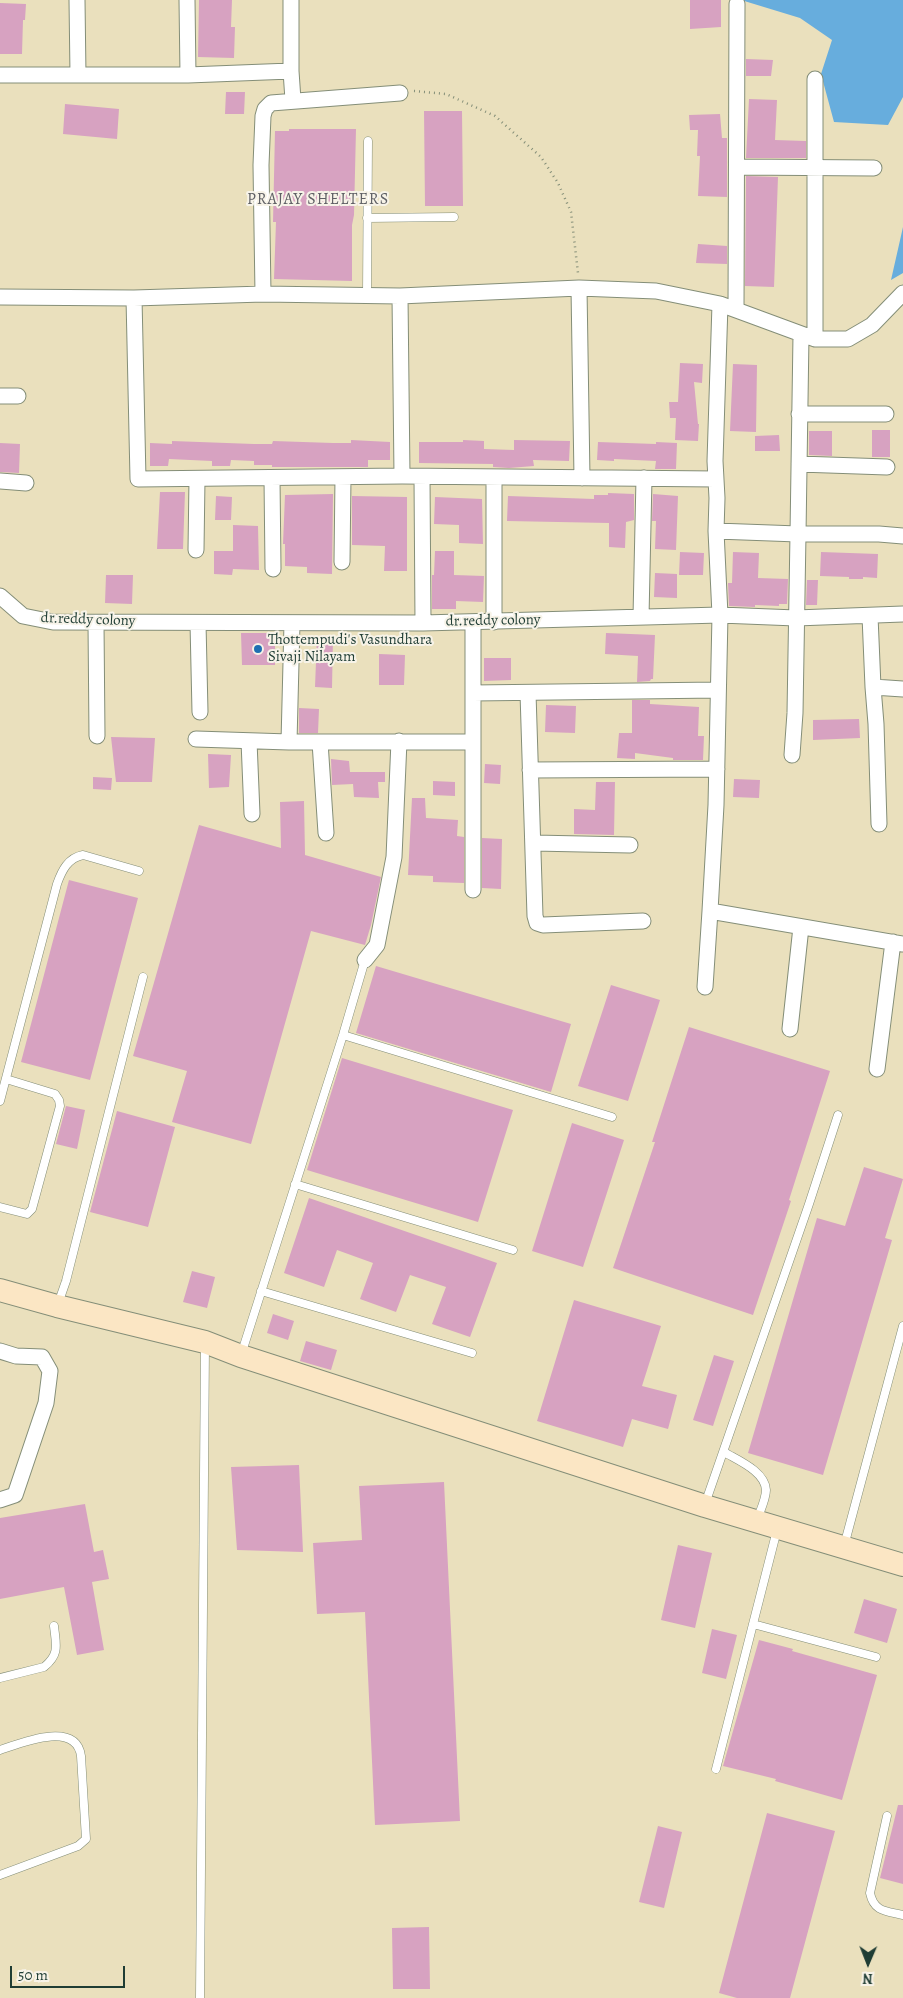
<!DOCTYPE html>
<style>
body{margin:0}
#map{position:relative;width:903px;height:1998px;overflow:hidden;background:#eae0bd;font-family:Alegreya,serif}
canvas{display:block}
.north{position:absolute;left:843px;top:1938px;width:50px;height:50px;-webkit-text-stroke:4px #f7f3e8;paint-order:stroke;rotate:181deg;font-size:14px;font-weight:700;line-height:20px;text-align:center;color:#1f3d34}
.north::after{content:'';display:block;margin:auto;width:18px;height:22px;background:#1f3d34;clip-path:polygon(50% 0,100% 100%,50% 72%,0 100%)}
.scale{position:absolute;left:10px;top:1966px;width:115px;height:22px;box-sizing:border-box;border:2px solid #1f3d34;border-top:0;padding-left:6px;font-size:15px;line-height:18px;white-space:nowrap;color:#1f3d34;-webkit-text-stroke:4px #f7f3e8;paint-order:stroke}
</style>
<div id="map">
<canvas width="903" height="1998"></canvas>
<div class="north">N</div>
<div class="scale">50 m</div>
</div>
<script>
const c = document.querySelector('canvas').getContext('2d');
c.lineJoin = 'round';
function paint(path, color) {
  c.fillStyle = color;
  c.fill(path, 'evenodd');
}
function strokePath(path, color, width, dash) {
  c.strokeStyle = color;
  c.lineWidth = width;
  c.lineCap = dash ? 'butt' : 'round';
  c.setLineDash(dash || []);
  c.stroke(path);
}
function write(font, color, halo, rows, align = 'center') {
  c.font = font + ' Alegreya,serif';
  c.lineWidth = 4;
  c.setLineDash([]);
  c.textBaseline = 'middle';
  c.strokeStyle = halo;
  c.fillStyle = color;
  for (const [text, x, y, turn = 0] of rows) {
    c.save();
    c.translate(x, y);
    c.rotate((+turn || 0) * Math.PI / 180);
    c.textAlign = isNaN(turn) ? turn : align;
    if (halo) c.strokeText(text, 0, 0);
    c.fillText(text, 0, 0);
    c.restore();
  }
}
paint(new Path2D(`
 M741,0H903V97L888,125L834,122L821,74L832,40L800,18Z
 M903,227V273L891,280Z`), '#67addd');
paint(new Path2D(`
 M199,0H232L231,27H235L234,58L198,57Z
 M690,0H721V27L690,29Z
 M0,3L26,4L25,20H23L22,54H0Z
 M746,59L773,60L771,76H746Z
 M226,92H245L244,114H225Z
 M749,99L777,100L775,140L806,141V158H746Z
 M65,104L119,109L117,139L63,134Z
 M424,111H462L463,206H425Z
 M720,114L722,138H727V197L698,196L700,156H697L698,130H690L689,115Z
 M289,129H356L354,215L352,225V281L274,279L276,222H273L275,131H289Z
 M746,176L778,177L774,287L745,286Z
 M698,244L727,246V264L696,263Z
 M680,363L703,364L702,383L694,382L698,424H699L698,441L675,440L676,418H670L669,402H678Z
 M733,364L757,365L756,432L730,431Z
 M872,430H890V457H872Z
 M809,431H832V456L809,455Z
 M779,435L780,451H755V436Z
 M351,440L390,442V460H368V467H272V465H254V461L231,460L230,466H212V461L169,459L168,466H150V443L172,444V441L254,444H272L273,441L333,443H351Z
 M463,440L484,441V449L514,450V440L570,441L569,461L533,460L534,466L509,468L493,467V464L419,463V442H463Z
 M598,442L656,444V442L677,443L676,469H655L656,461L614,459V461L597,460Z
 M0,443L20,444L19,473L0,472Z
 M160,492H185L183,549H157Z
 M608,493L634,494V520L626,522L625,548L609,547V523L507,521L508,496L594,499V495H608Z
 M333,494L332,574L307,573V567L285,566V544H283L285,495Z
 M653,494L678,496L676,550L655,549L656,521H652Z
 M216,496L232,497L231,520H215Z
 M352,496L407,497V571H384L385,546L352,545Z
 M435,497L482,499L483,544L459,543V525L434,524Z
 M233,525L258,526L259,570L233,569L232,575L214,574V551H233Z
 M435,551H454V575L484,576L483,602L456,601V609H432V575H434Z
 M680,552L704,553L703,575H679Z
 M733,552L759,553L758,578L788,579L787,604H779V606L755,605V607L729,606L728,583H732Z
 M821,552L878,554L877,578L863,577V579H849V577L820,576Z
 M655,573L677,574V598L654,597Z
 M106,575H133L132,604L105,603Z
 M807,580H818L817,605H806Z
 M241,633H275V665H242Z
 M606,633L655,635L653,679H651L650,681L637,682L638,656L605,654Z
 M317,636L333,637L332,688L315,687Z
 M379,654L405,655L404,685H379Z
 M484,658H511V680L484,681Z
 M632,700H650V704L699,707L698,736H704L703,760H673V758L635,753V759L617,758L619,733H632Z
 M546,705L576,706L575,733L545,732Z
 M299,708L319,709L318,733H299Z
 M859,719L860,738L813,740V720Z
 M111,737L155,738L152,782H116Z
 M208,754L231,755L229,787L209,788Z
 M331,759L349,761L350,772H385V782H378L379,798L354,797L353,784L332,785Z
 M485,764L501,765L500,784L484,783Z
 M93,777L112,778L111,790L93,789Z
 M734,779L760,780L759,798L733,797Z
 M433,781L455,782V796L433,795Z
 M596,782H615L614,835L574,834V809L595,810Z
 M412,798H425L426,818L458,820L457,836L464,837V883L433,882V876L408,875Z
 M304,801L305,855L381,877L371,925L365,945L311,931L251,1144L172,1122L187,1071L133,1056L199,825L281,848L280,802Z
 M482,838L502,839L501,889L482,888Z
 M69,880L138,898L90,1080L21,1062Z
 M376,966L571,1024L551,1092L356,1033Z
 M611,985L660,1000L628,1101L578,1086Z
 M689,1027L830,1071L789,1200L791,1201L753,1315L613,1268L655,1142H652Z
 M342,1058L513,1110L478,1222L307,1170Z
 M66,1106L85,1110L77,1149L56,1144Z
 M117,1111L175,1127L148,1227L90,1212Z
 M572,1123L624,1140L583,1267L532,1251Z
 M864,1167L903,1179L885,1238L892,1240L823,1475L748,1453L817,1218L845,1226Z
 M309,1198L497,1263L470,1337L432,1324L446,1287L410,1275L396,1312L360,1299L373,1263L337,1250L324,1287L284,1273Z
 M192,1271L215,1277L207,1308L183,1302Z
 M574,1300L661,1326L642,1386L677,1395L668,1429L632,1419L623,1447L537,1421Z
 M273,1314L294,1321L288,1340L267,1333Z
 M306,1341L337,1350L331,1370L300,1361Z
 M714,1355L734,1361L713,1426L693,1420Z
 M299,1465L303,1552L237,1550L231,1467Z
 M444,1482L460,1821L375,1825L365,1612L317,1614L313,1543L362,1540L359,1486Z
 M85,1504L94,1552L103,1550L109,1579L92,1582L104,1650L77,1655L64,1587L0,1599V1518Z
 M678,1545L712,1553L695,1628L661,1620Z
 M864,1599L897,1609L887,1643L854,1633Z
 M712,1629L737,1635L726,1679L702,1673Z
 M759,1640L793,1649L792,1651L877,1675L842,1800L775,1781L776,1779L723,1766Z
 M898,1805H903V1884L880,1878Z
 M767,1813L835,1831L790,1998H737L719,1993Z
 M658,1826L682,1832L664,1908L639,1902Z
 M429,1927L430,1989H393L392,1928Z`), '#d7a2c1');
const lane = new Path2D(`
 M367,218L454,217
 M367,295L368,141
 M343,1035L612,1117
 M0,1101L57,884C62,870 68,858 83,855L139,871
 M295,1184L513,1250
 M0,1207L27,1214L32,1209L60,1106L59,1100L55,1094L6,1079
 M261,1291L472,1353
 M58,1304L66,1281L143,977
 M241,1355L343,1035L365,960
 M724,1452C737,1460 765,1471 766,1490C766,1499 760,1511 757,1520
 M705,1504L809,1204L838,1115
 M844,1546L903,1326
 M753,1624L876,1657
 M0,1678L44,1667C60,1654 56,1645 54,1626
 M0,1750C21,1743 76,1720 81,1756L86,1839L78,1846L0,1875
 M716,1769L777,1530
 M887,1816L870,1893C874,1912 886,1911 903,1915
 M200,1998L205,1344`);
const street = new Path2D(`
 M77,0L78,75
 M187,0L188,75
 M291,0V71
 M0,75H188L291,71L293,100
 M737,167L874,168
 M579,288L582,478
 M263,294L261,165L263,116L265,109L271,103L400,93
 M400,296L402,476
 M0,297L134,298L263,294L400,296L579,288L656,291L720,304L815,339H848L872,325L903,293
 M134,298L138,479L402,476L716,479
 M720,304L715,461L717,498L716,531L720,615L716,805L710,911L903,944
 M736,309L737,4
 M815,339V79
 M0,396H18
 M799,414H886
 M799,464L887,467
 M422,477L423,623
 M272,478L273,569
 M0,481L26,483
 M716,531L798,534H879L903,536
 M196,550L197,479
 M342,562L343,477
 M0,596L23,616L53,622L423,623L720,615L796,618L903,614
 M870,616L873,687L903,689
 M641,617L644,478
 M473,622V890
 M494,622V477
 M96,623L97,736
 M198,623L200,712
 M873,687L876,724L879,824
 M473,693L718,690
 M528,693L535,916L537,923L543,925L643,921
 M196,739L289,742H473
 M249,741L252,814
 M289,742L292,623
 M320,742L326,833
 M792,755L795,713L798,534L801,335
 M530,770L717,769
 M534,843L630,845
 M365,960L377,945L394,857L399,741
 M705,987L710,911
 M790,1029L801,927
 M877,1069L893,942
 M0,1351L16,1356L42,1357L50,1371L46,1403L15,1495L0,1500`);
const secondary = new Path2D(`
 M0,1290L57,1306L205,1342L241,1356L705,1506L903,1565`);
strokePath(lane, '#848e78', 9);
strokePath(street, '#848e78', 17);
strokePath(secondary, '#848e78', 24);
strokePath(new Path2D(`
 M414,91L446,94L495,116L541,157L558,183L571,212L578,273`), '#848e78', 2.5, [1, 4]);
strokePath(lane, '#fff', 8);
strokePath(street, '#fff', 15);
strokePath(secondary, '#fbe6c4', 22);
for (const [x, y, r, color] of [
 [258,649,5,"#1f6fb2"]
]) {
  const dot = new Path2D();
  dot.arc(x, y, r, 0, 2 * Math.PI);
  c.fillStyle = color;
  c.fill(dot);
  strokePath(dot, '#f7f3e8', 2);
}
write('15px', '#1f3d34', '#f7f3e8', [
 ["dr.reddy colony",88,620,2],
 ["dr.reddy colony",493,621,-1]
]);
write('15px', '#1f3d34', '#f7f3e8', [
 ["Thottempudi's Vasundhara",268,640],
 ["Sivaji Nilayam",268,657]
], 'left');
c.letterSpacing = '1px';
write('16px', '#5f6065', '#f7f3e8', [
 ["PRAJAY SHELTERS",318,200]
]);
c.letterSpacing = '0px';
</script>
